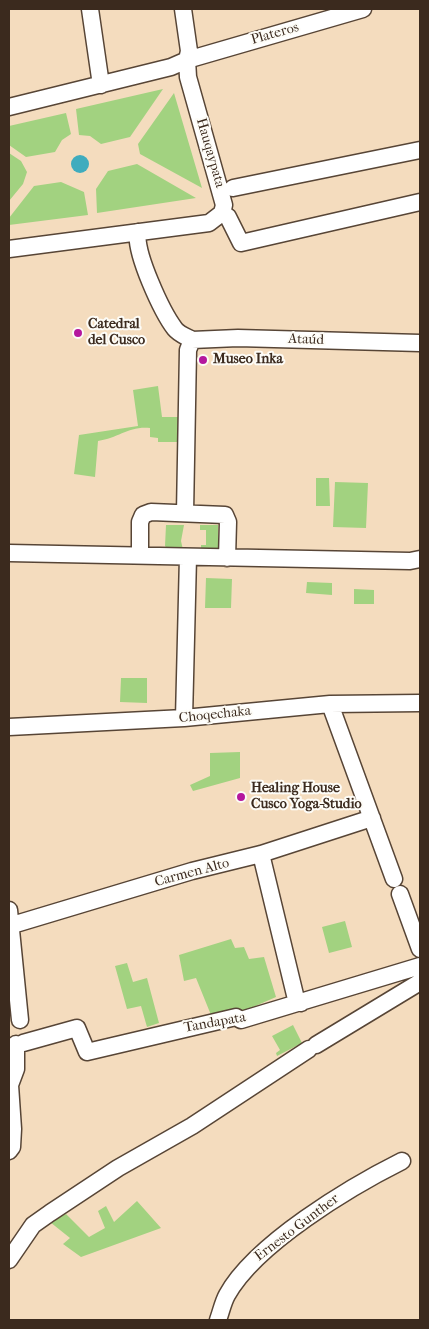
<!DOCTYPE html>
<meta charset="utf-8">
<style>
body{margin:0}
#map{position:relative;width:429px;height:1329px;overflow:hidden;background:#f4dcbe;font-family:"IM FELL French Canon",serif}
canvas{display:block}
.frame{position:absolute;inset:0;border:10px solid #3b2a1e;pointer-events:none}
</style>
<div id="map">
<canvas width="429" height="1329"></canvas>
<div class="frame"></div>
</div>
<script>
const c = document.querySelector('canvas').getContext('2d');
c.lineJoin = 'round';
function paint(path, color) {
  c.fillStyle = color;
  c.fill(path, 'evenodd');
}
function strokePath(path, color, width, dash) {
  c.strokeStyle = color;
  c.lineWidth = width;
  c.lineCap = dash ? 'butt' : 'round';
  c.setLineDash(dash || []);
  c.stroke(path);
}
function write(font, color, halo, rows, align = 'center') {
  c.font = font + ' "IM FELL French Canon",serif';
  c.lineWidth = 4;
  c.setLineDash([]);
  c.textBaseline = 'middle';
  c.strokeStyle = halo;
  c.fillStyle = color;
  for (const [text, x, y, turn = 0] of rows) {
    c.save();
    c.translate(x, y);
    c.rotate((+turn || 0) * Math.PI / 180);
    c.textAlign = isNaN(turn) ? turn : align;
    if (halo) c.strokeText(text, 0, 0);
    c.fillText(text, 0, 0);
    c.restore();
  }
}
paint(new Path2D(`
 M163,89L130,137L101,144L90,136L79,135L76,109Z
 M174,93L202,188L140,154L138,144Z
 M66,113L71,134L62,140L55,152L26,157L9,145V126Z
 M9,153L21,161L27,172L23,184L9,201Z
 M137,164L196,198L97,213L96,189L108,171Z
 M61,182L84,192L88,215L9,225V218L34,186Z
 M158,386L162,417H183L181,442H158V438L150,437V428C128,426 119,438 98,441L95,477L74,474L79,435L138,426L133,390Z
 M316,478H329L330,506H316Z
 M335,482L368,483L366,528L333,527Z
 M166,525H184L181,541L183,550L167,548L165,546Z
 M200,525H218V550H201V545H206V530H200Z
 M206,578L232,579L231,608H205Z
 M307,582L332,583V595L306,593Z
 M354,589L374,590V604H354Z
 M121,678H147V703L120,702Z
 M240,752V778L193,791L190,785L210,776V753Z
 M345,921L352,947L329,953L322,927Z
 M231,939L235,948L244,947L249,959L264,957L276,997L237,1014L211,1015L196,978L184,981L179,955Z
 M127,963L133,982L147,978L159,1023L147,1027L141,1006L127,1009L115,966Z
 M293,1025L302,1043L277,1056L276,1053L280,1050L272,1036Z
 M137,1201L161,1228L81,1257L63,1244L70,1238L50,1222L66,1214L89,1237L105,1228L98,1211L106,1206L114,1222Z`), '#a2d280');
paint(new Path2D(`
 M71 164a9 9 0 1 1 18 0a9 9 0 1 1-18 0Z`), '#3facbe');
const minor = new Path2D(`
 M90,9L101,85
 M9,107L171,67L187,60L363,9
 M233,188L420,150
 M222,213L228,217L241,243L420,202
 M138,232C134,252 162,312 175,329C179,334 187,337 192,340
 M9,249L209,223L222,213L224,205L188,77L187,60L189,51L183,9
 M192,340L238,338L420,343
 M185,513L188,350L192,340
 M9,553L410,561L420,559
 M140,554V522L143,515L151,512L225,515L228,522L227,558
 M330,704L394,879
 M184,718L188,557
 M9,727L184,718L330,704L420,703
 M261,854L296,999L301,1003
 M400,894L420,949
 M9,910L20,1020
 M9,926L192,871L261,854L372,818
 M23,1043L77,1028L87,1052L236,1017L241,1020L420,966
 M316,1045L420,982
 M9,1151L12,1147L13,1129L10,1085L16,1069V1044
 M9,1260L33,1225L50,1213L118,1168L192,1126L309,1049
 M218,1320C221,1312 223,1302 227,1295C255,1244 350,1187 402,1161`);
strokePath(minor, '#574536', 19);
strokePath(minor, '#fff', 16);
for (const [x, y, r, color] of [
 [78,333,5,"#b5179e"],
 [203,360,5,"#b5179e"],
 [241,797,5,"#b5179e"]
]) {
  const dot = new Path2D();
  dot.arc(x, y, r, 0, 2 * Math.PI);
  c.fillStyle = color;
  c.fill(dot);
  strokePath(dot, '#fdfcf7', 2);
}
write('14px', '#3b2a1e', '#fdfcf7', [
 ["Plateros",275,34,-16],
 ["Hauqaypata",210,153,74],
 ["Ataúd",306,340,2],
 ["Choqechaka",215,715,-6],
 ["Carmen Alto",192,873,-15],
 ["Tandapata",215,1023,-10],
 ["Ernesto Gunther",297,1228,-37]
]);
write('bold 14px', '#3b2a1e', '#fdfcf7', [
 ["Catedral",88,325],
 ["del Cusco",88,341],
 ["Museo Inka",213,360],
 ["Healing House",251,789],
 ["Cusco Yoga-Studio",251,805]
], 'left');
</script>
